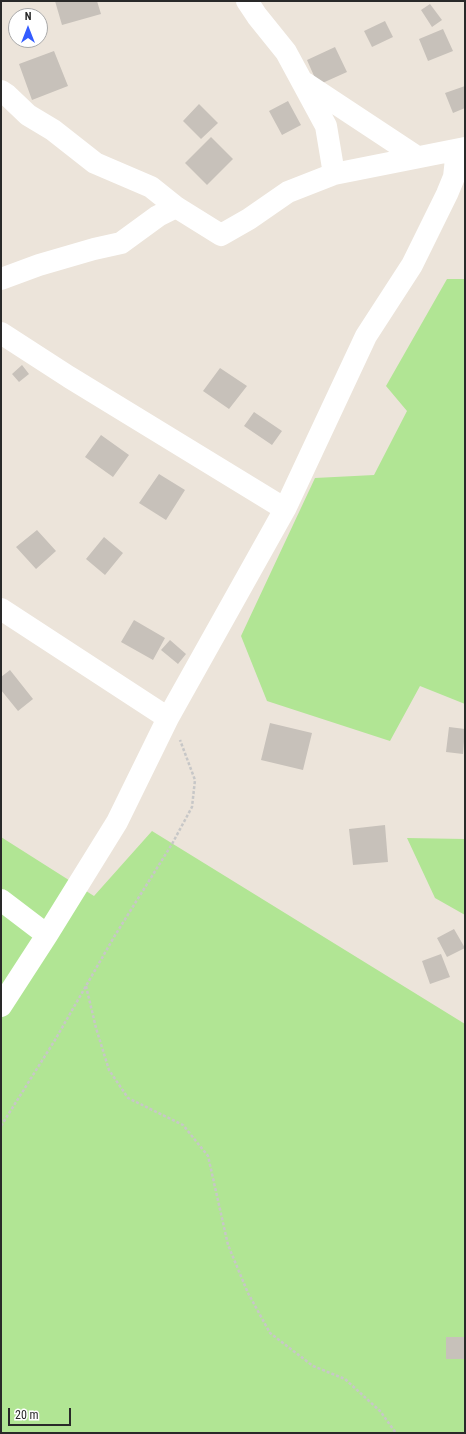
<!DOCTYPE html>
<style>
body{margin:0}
#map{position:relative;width:466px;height:1434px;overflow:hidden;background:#ece4da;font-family:"Roboto Condensed",sans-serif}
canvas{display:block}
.frame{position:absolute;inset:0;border:2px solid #292929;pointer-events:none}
.north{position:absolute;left:8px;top:8px;width:40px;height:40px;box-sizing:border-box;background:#fff;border:1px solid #a9a9a9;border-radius:50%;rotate:0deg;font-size:11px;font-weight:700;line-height:16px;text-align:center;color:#292929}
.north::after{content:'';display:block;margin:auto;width:14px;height:18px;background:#345cff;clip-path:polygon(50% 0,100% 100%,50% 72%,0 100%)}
.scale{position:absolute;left:8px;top:1408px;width:63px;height:18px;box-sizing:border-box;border:2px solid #292929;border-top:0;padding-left:5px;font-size:12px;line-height:14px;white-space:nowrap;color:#292929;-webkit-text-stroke:3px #fff;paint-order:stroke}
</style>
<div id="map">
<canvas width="466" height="1434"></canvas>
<div class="frame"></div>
<div class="north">N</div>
<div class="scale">20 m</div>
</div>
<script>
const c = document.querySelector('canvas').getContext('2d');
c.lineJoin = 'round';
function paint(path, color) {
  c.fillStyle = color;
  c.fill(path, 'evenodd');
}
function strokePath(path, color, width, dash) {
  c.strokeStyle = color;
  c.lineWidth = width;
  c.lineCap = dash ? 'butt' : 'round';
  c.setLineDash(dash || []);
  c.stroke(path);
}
paint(new Path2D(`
 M447,279H465V704L420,686L390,741L267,701L241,636L315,478L374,475L407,411L386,386Z
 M152,831L465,1024V1433H1V837L94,896Z
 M407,838L465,839V915L435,898Z`), '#b1e594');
paint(new Path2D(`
 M55,1H97L101,14L62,25Z
 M430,4L442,20L432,27L421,10Z
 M385,21L393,37L372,47L364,31Z
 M443,29L453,51L428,61L419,39Z
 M335,47L347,72L318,85L307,60Z
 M54,51L68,86L32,100L19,64Z
 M465,86V108L453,113L445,93Z
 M288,101L301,125L282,135L269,111Z
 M199,104L218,123L201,139L183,121Z
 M211,137L233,159L207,185L185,163Z
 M22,365L29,374L19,382L12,374Z
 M220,368L247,386L229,409L203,391Z
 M254,412L282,431L272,445L244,426Z
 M101,435L129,455L113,477L85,457Z
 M159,474L185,490L166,520L139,503Z
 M37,530L56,551L36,569L16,547Z
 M104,537L123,553L105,575L86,559Z
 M134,620L165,638L153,660L121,642Z
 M170,640L186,654L178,664L161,650Z
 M10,670L33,699L18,711L1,690V677Z
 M270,723L312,733L303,770L261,760Z
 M449,727L465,729L463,754L446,752Z
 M385,825L388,862L353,865L349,829Z
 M454,929L465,948L447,957L437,938Z
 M441,954L450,977L430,984L422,961Z
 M446,1337H465V1359H446Z`), '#c7c1ba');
strokePath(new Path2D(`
 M86,986L96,1028L109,1070L128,1098L183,1125L208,1156L228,1245L248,1293L270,1333L313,1366L345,1379L380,1411L396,1433
 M1,1126L55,1040L114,937L172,844L192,807L195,780L180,740`), '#c7c7c7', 2.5, [3, 2]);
strokePath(new Path2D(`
 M247,1L257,16L286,52L326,126L334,174
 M305,83L417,157
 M1,91L7,95L28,115L53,130L95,163L151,187L176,207L221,235L249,219L288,192L334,174L465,148
 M1,279L39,265L94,249L121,243L158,216L176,207
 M1,333L69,377L285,509
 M1,609L168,718
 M1,900L47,935
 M1,1006L47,935L117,822L168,718L285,509L366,336L412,265L447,194L454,177L457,150`), '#fff', 22);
</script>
